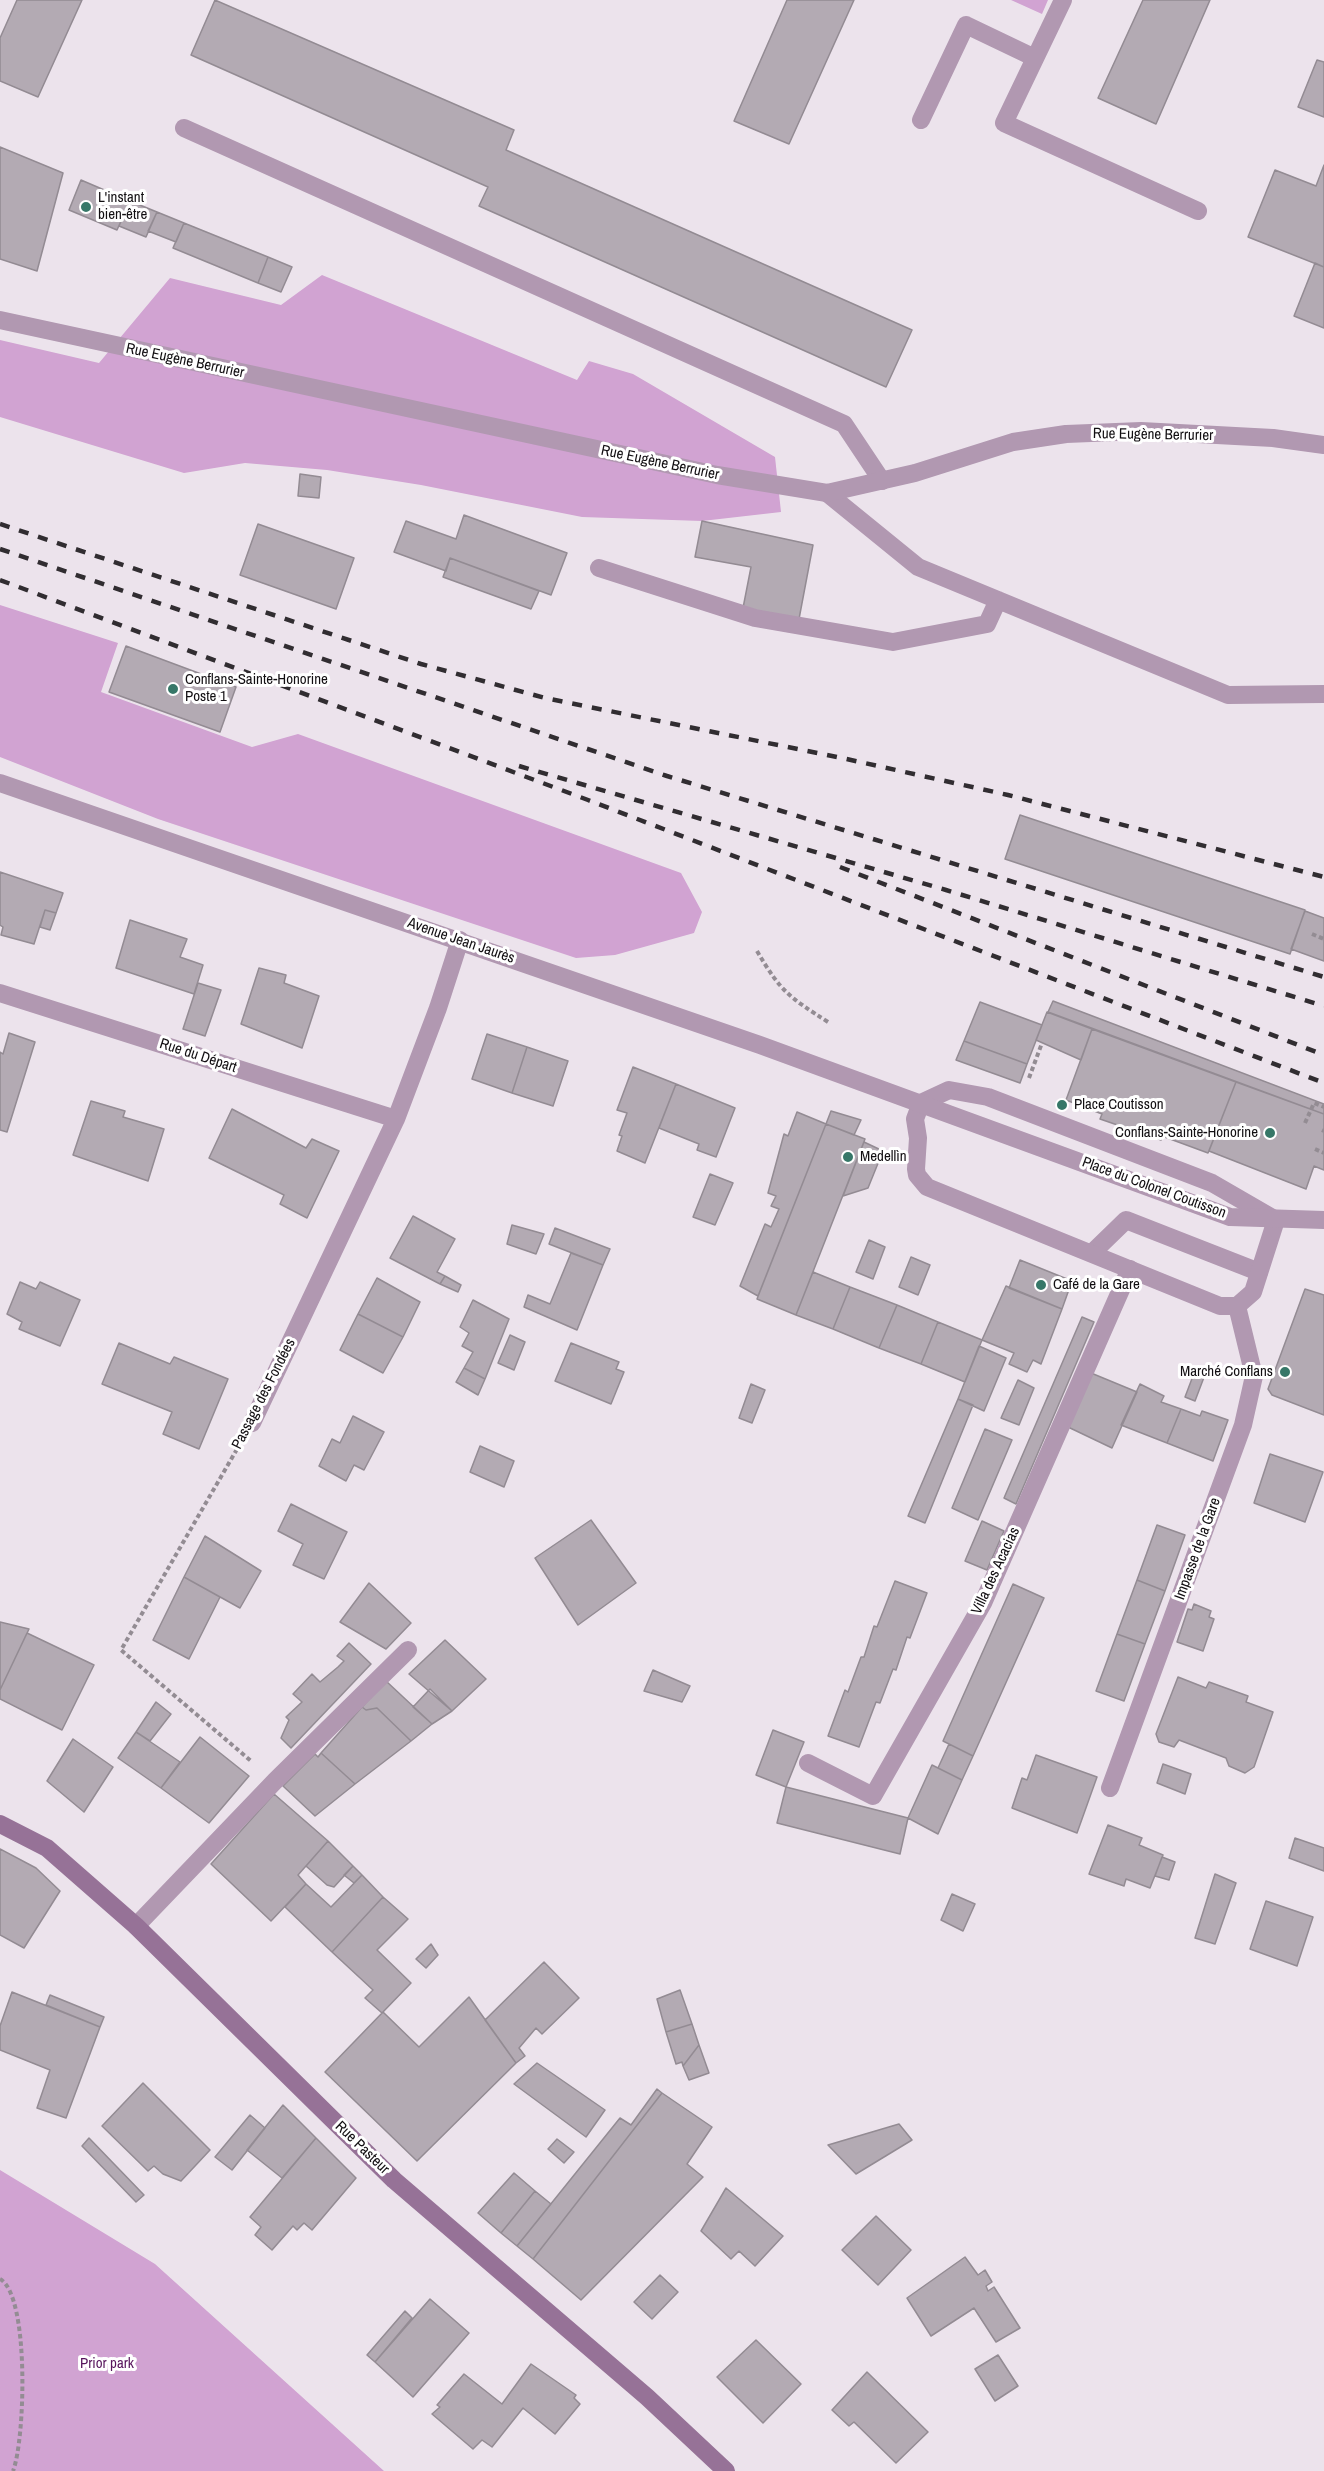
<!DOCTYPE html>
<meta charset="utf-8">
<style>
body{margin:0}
canvas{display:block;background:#ece3ec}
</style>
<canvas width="1324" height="2471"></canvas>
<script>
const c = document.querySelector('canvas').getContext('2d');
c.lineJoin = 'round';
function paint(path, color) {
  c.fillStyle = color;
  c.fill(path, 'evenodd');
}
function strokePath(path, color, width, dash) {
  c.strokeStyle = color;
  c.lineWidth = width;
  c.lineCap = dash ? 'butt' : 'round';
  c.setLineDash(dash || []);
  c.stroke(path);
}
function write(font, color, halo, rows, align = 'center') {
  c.font = font + ' "Archivo Narrow",sans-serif';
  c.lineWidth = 6;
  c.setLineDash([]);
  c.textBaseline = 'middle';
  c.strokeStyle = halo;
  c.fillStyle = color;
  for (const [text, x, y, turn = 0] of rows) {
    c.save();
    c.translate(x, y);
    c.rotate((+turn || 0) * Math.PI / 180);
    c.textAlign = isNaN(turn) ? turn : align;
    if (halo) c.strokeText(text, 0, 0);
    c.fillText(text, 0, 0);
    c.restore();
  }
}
paint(new Path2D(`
 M1011,0H1048L1042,14Z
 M322,275L577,380L589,361L633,374L775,457L781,512L702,521L582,517L421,485L327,470L245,463L184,473L0,417V340L99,363L170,278L281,305Z
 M0,605L118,643L101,692L252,747L298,734L681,873L702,912L694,933L615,955L576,958L158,819L0,757Z
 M0,2170L155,2264L384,2471H0Z`), '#d1a3d2');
const building = new Path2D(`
 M17,0H82L38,97L0,81V38Z
 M215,0L514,130L506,150L912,330L886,387L479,206L488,187L191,55Z
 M787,0H854L789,144L734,121Z
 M1143,0H1210L1156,124L1098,98Z
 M1317,60L1324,62V117L1298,107Z
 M0,147L63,173L37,271L0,259Z
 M1324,165V267L1248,237L1275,170L1316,186Z
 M81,180L130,201L117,230L69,210Z
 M130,201L157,212L146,237L119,226Z
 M157,212L184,223L176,242L148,231Z
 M184,223L268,257L258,283L173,248Z
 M268,257L292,267L281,292L258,283Z
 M1315,263L1324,267V328L1294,316Z
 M300,474L321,477L319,498L298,496Z
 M464,515L567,553L551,595L450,558L446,571L394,552L406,521L456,539Z
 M702,521L813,545L799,619L743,608L751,567L695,557Z
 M258,524L354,558L336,609L240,575Z
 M450,558L539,591L531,609L443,577Z
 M126,646L236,687L220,732L109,692Z
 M1020,815L1305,910L1290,954L1005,859Z
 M0,872L63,893L56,913L45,910L34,944L1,935L3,927L0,925Z
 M45,910L56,913L50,930L40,927Z
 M1305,911L1324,918V961L1291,949Z
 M130,920L187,939L180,957L203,965L194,994L116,968Z
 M259,968L286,975L284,983L319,996L302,1048L241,1024Z
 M198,983L221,990L205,1036L183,1029Z
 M1053,1001L1324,1104V1114L1048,1012Z
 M980,1002L1042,1025L1027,1064L964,1041Z
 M1047,1012L1092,1029L1081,1060L1036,1040Z
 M1092,1029L1236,1082L1208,1153L1162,1136L1161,1140L1100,1119L1102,1114L1066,1100Z
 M9,1033L35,1042L7,1132L0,1130V1052L3,1054Z
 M487,1034L527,1047L512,1093L472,1079Z
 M964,1041L1027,1064L1020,1083L956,1060Z
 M527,1047L568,1061L553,1106L512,1093Z
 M633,1067L676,1084L645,1163L617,1151L622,1136L619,1135L627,1113L617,1110Z
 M1236,1082L1324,1114V1170L1314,1166L1306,1189L1209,1151Z
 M676,1084L735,1108L716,1157L697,1150L699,1144L659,1128Z
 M91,1101L125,1111L123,1117L164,1129L148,1181L73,1155Z
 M232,1109L306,1148L312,1139L339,1151L307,1218L280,1204L284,1195L209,1158Z
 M831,1111L861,1120L854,1135L826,1124Z
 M797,1112L826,1124L758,1296L740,1286L765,1224L771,1227L779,1209L771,1206L776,1196L768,1193L784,1134L788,1136Z
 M826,1124L865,1139L796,1315L757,1299Z
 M864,1142L883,1151L868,1188L843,1196Z
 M710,1174L733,1183L715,1225L693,1217Z
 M413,1216L455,1239L437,1272L445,1276L440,1284L390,1258Z
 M512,1225L544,1234L536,1254L507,1244Z
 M555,1228L610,1249L603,1265L549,1244Z
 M869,1240L885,1247L873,1279L856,1272Z
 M571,1253L603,1265L577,1330L524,1307L528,1295L550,1304Z
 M911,1257L930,1265L918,1295L899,1287Z
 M1020,1260L1072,1281L1062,1309L1009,1288Z
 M813,1272L850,1287L833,1329L796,1315Z
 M445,1276L461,1285L458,1292L440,1284Z
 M377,1278L420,1302L403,1337L358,1314Z
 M20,1282L36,1289L40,1282L80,1300L60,1346L19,1329L22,1322L7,1314Z
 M1006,1286L1062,1309L1041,1364L1033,1360L1027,1372L1009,1364L1014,1353L982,1340Z
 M850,1287L897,1305L879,1348L833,1329Z
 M1305,1289L1324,1295V1415L1272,1395L1268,1389Z
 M473,1300L509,1319L485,1379L464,1368L473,1352L462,1346L469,1333L460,1327Z
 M897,1305L938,1322L921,1364L879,1348Z
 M358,1314L403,1337L383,1373L340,1350Z
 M1082,1317L1094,1322L1016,1504L1004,1498Z
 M938,1322L982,1340L965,1382L921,1364Z
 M510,1335L525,1342L514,1370L498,1363Z
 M119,1343L170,1364L174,1357L228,1379L199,1449L163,1434L172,1412L102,1384Z
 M571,1343L619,1362L616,1369L624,1372L611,1404L555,1381Z
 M979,1346L1006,1358L984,1411L958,1399Z
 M464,1368L485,1379L478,1395L456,1382Z
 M1196,1368L1206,1372L1195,1401L1185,1397Z
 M1091,1373L1137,1392L1112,1448L1068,1427Z
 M1018,1380L1034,1388L1019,1425L1001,1418Z
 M751,1384L765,1390L752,1423L739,1418Z
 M1140,1384L1164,1396L1161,1402L1181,1409L1167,1443L1121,1425Z
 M958,1399L973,1405L925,1523L908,1516Z
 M1181,1409L1200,1416L1202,1411L1228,1420L1213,1461L1167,1443Z
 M353,1416L384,1432L364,1470L354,1465L346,1481L319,1466L332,1439L340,1443Z
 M985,1429L1012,1440L978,1520L952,1508Z
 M480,1446L514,1461L504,1487L470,1472Z
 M1270,1454L1323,1472L1305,1522L1254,1503Z
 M291,1504L347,1532L324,1579L293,1565L303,1544L278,1531Z
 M591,1520L636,1583L578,1625L535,1558Z
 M982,1521L1004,1531L987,1570L965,1561Z
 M1157,1525L1185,1535L1165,1591L1137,1580Z
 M205,1536L261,1571L240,1608L184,1577Z
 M184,1577L220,1597L189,1659L153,1640Z
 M1137,1580L1165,1591L1145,1644L1117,1634Z
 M895,1581L927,1593L910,1638L907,1637L896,1670L893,1669L880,1703L876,1702L859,1747L828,1736L845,1690L848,1692L861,1657H864L874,1626L877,1627Z
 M369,1583L411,1623L386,1649L340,1622Z
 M1013,1584L1044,1598L973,1756L943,1741Z
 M1194,1604L1211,1611L1209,1617L1214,1619L1203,1651L1177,1642L1188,1609L1192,1610Z
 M0,1622L29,1629L0,1690Z
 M27,1633L94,1665L62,1730L0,1699V1690Z
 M1117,1634L1145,1644L1124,1701L1096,1691Z
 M445,1640L486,1679L452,1711L409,1674Z
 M349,1643L371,1664L291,1748L281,1738L289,1720L286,1717L302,1702L293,1694L312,1674L320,1682L338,1667L344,1661L337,1656Z
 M653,1670L690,1686L682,1702L644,1691Z
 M1178,1677L1206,1688L1209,1682L1248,1696L1246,1702L1273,1712L1254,1767L1245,1773L1229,1766L1226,1758L1179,1740L1174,1747L1159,1742L1156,1734Z
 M386,1681L432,1724L411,1741L377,1708L366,1710L362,1707Z
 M430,1689L452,1711L432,1724L413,1707Z
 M156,1702L171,1714L150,1741L136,1732Z
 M362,1707L366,1710L377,1708L411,1741L355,1784L321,1753Z
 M773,1730L804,1742L786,1787L756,1775Z
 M136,1732L180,1762L161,1788L118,1758Z
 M200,1737L249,1776L209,1823L161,1788Z
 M73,1739L113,1767L84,1812L47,1781Z
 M949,1744L973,1756L962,1780L938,1768Z
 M321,1753L355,1784L315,1816L283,1786L315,1754L318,1757Z
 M1036,1755L1097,1777L1077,1833L1012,1808L1022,1778L1027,1780Z
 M1163,1764L1191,1774L1185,1794L1157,1783Z
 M932,1765L962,1780L938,1834L908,1818Z
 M786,1787L908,1818L900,1854L777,1823Z
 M274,1794L328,1841L298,1875L306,1884L271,1921L211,1864Z
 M1108,1825L1142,1838L1139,1845L1163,1855L1150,1888L1126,1879L1124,1886L1089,1874Z
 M1295,1838L1324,1848V1871L1289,1858Z
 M328,1841L353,1866L334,1887L327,1885L306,1866Z
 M0,1849L36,1868L60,1891L24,1948L0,1935Z
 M1162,1857L1175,1862L1169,1880L1155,1876Z
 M353,1866L362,1875L354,1883L344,1875Z
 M1215,1874L1236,1883L1215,1944L1195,1938Z
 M362,1875L383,1897L332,1952L285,1907L306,1884L331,1907Z
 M952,1894L975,1904L963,1931L941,1920Z
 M383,1897L408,1919L377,1950L411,1983L382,2013L365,1998L373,1990L332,1952Z
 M1266,1901L1313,1917L1297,1966L1250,1949Z
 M431,1944L438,1955L426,1968L416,1959Z
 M544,1962L579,1998L542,2034L536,2028L519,2048L525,2056L516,2063L485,2020Z
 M680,1990L692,2024L666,2032L657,1999Z
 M12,1992L100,2027L66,2118L37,2108L50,2070L0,2050V2026Z
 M50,1995L104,2017L100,2027L46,2005Z
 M469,1997L516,2063L417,2161L325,2072L383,2012L419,2047Z
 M692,2024L699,2045L683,2066L682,2062L676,2064L666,2032Z
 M699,2045L709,2073L689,2080L683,2066Z
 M537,2063L605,2110L586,2137L514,2084Z
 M143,2083L210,2150L181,2181L163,2174L154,2166L148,2171L102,2126Z
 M657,2089L662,2093L533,2259L517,2246L620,2118L631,2125Z
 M662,2093L712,2127L687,2164L703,2177L581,2300L533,2259Z
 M283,2105L316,2138L282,2178L247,2150Z
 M250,2115L265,2128L232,2170L215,2157Z
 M899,2124L912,2140L856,2174L828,2145Z
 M89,2138L144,2195L136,2202L82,2146Z
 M316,2138L356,2178L312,2230L304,2223L297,2230L293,2226L272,2250L255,2235L261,2227L250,2217Z
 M557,2139L574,2152L564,2163L548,2149Z
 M514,2173L535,2191L501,2233L478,2213Z
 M726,2188L783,2236L755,2266L739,2251L731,2259L701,2231Z
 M535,2191L551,2204L517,2246L501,2233Z
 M876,2216L911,2250L878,2285L842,2250Z
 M965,2257L978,2275L985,2270L992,2282L986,2286L988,2291L994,2287L1020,2328L996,2342L974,2308L931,2336L907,2298Z
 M660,2275L678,2292L652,2319L634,2302Z
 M430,2299L469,2333L413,2397L375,2362Z
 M405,2311L412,2318L375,2362L367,2355Z
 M756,2340L801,2384L763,2423L717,2377Z
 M998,2355L1018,2386L995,2401L975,2369Z
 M531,2364L576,2395L574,2398L580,2404L555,2434L523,2408L492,2447L482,2440L473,2449L432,2414L440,2407L437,2405L464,2374L502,2404Z
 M867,2372L928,2432L896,2463L854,2422L849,2426L832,2410Z`);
paint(building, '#b3aab3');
strokePath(building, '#938b93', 1.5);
strokePath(new Path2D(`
 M1312,934L1324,939
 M757,951C781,992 789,997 828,1022
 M1029,1078L1042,1043
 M1305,1123L1314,1103L1324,1107
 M1322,1130L1324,1131
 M1315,1149L1324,1153
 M237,1449L121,1650L251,1761
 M0,2279C30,2296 25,2441 13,2471`), '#938c93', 4, [4.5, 3]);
strokePath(new Path2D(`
 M1063,0L1004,123L1198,211
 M921,120L966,25L1035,58
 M184,128L844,424L882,481
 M827,493L918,567L1228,695L1324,694
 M599,568L755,618L893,642L987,624L998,600
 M921,1103L949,1090L988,1097L1212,1183L1276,1220
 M1092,1253L1126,1220L1259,1272
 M808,1763L873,1796L983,1603L1130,1269`), '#b198b1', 18);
strokePath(new Path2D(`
 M0,993L396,1119
 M921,1103L915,1119L918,1138L916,1169L917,1175L927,1187L1220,1306H1237L1253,1292L1276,1220
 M252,1423L396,1119L438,1008L460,940
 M1110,1788L1243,1425L1254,1376L1237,1306
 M136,1926L275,1781L408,1650`), '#b198b1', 18);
strokePath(new Path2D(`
 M0,320L717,475L827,493L915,473L1013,442L1066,434L1141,431L1273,438L1324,445
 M0,783L760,1045L1230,1217L1324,1220`), '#b198b1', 18);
strokePath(new Path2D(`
 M0,1824L47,1848L136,1926L394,2180L647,2397L726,2471`), '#967297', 18);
strokePath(new Path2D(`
 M0,524L421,664L545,698L842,758L1008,795L1324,877
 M0,549L667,776L1324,977
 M0,580L588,800L1324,1083
 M519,766L946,890L1324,1006
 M840,867L1324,1055`), '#312d31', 4.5, [10, 10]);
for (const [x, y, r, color] of [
 [86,207,6,"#367768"],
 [173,689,6,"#367768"],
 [1062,1105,6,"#367768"],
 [1270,1133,6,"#367768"],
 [848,1157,6,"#367768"],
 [1041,1285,6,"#367768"],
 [1285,1372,6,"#367768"]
]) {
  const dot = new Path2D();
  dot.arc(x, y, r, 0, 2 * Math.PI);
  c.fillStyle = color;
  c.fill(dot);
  strokePath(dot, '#fff', 2);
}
write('15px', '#110e11', '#fff', [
 ["L'instant",98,198],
 ["bien-être",98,215],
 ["Conflans-Sainte-Honorine",185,680],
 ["Poste 1",185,697],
 ["Place Coutisson",1074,1105],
 ["Conflans-Sainte-Honorine",1258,1133,"right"],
 ["Medellìn",860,1157],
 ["Café de la Gare",1053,1285],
 ["Marché Conflans",1273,1372,"right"]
], 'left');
write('15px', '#110e11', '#fff', [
 ["Rue Eugène Berrurier",185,361,12],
 ["Rue Eugène Berrurier",1153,435,1],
 ["Rue Eugène Berrurier",660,463,12],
 ["Avenue Jean Jaurès",461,941,19],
 ["Rue du Départ",198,1056,18],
 ["Place du Colonel Coutisson",1154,1188,20],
 ["Passage des Fondées",264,1394,-63],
 ["Impasse de la Gare",1198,1549,-70],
 ["Villa des Acacias",996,1571,-65],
 ["Rue Pasteur",362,2148,44]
]);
write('15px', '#57145c', '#fff', [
 ["Prior park",107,2364]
]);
</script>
